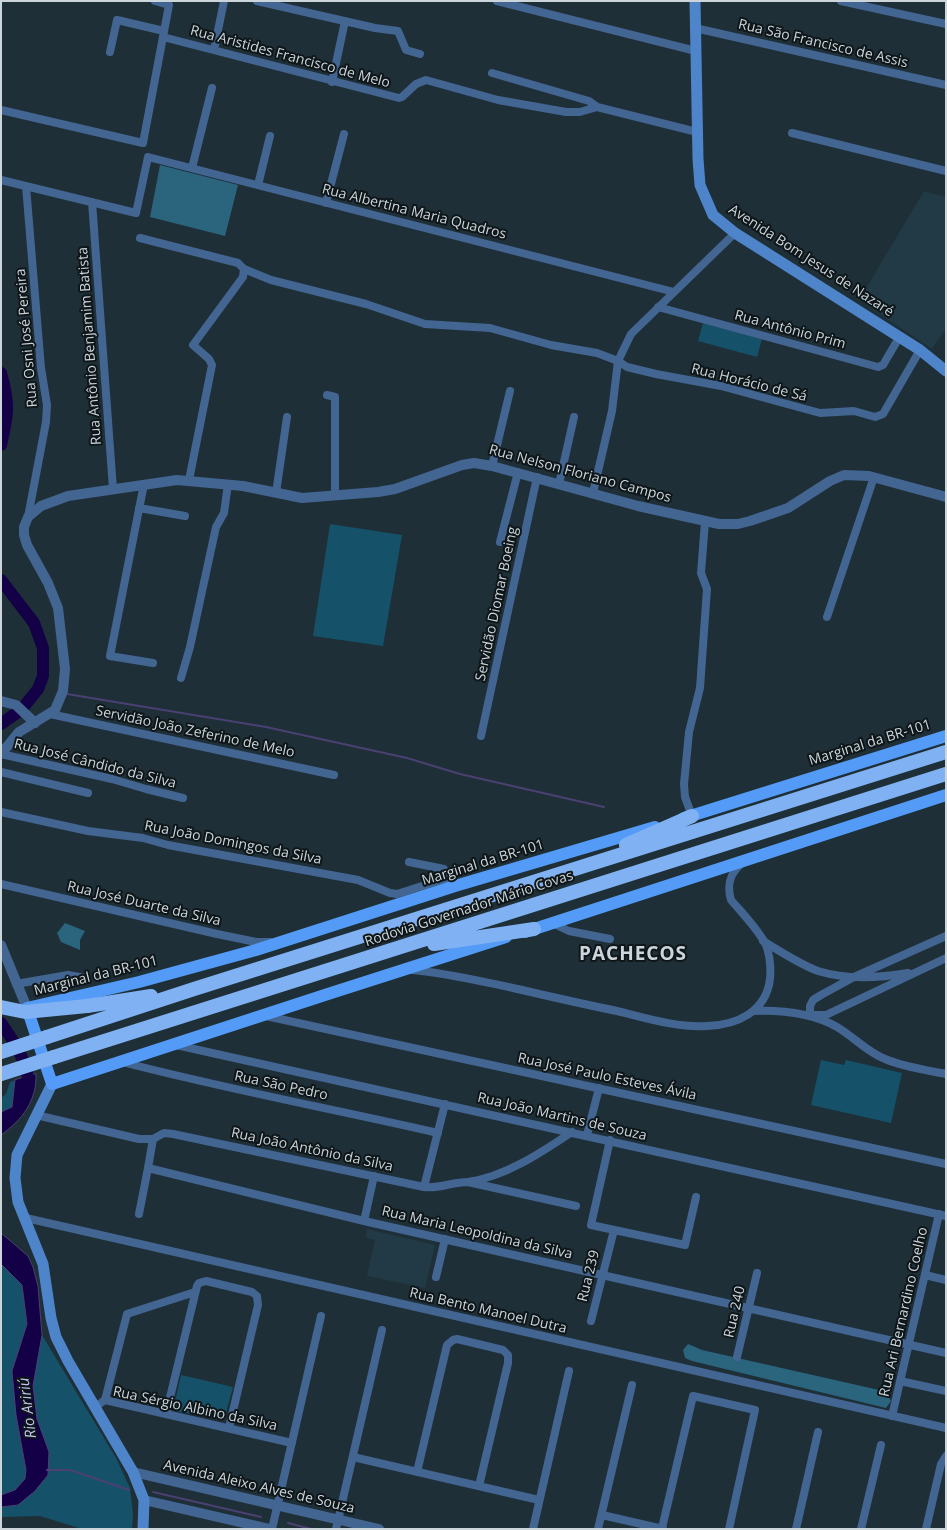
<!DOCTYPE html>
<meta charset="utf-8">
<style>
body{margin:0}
#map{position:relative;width:947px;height:1530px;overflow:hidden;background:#1e2f37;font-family:"Open Sans",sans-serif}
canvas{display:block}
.frame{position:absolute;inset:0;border:2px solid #cbd5da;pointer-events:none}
</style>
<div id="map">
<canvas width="947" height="1530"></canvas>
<div class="frame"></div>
</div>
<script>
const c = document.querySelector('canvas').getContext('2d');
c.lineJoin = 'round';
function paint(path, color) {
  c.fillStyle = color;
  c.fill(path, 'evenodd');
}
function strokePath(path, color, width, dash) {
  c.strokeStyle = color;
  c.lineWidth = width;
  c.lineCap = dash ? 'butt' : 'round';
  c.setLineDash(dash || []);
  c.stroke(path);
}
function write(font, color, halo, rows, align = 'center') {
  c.font = font + ' "Open Sans",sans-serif';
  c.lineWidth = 4;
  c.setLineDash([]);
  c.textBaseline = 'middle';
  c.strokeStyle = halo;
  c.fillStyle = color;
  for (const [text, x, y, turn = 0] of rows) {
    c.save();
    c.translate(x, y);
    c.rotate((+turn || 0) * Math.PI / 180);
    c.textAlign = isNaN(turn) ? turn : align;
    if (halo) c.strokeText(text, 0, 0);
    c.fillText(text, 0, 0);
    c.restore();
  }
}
paint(new Path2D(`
 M924,191L946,197V328L932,349L859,300Z
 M367,1229L435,1245L425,1288L367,1276L375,1240L366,1238Z`), '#213a45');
paint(new Path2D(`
 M703,323L762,339L757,357L698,341Z
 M330,524L402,535L383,646L313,636Z
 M821,1060L844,1065L846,1060L902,1073L891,1123L811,1105Z
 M15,1080L12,1107L1,1112V1098L6,1094L10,1082Z
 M1,1264L22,1285L27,1324L12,1371L16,1415L26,1470L25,1479L15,1490L1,1495Z
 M42,1335L116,1458L130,1488L133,1514L132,1529H82L40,1516L1,1517V1507L18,1505L49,1452L37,1419L33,1386Z
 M181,1375L233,1387L224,1420L176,1411L174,1406Z`), '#155269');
paint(new Path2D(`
 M160,165L238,185L225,236L150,217Z
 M65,923L85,931L80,940V950L61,942L57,933Z
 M688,1344L702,1350L879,1390L887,1393L891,1401L886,1408L692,1361L685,1358L683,1350Z`), '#2a657d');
const water = new Path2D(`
 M36,1074C37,1101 22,1120 1,1135V1112L12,1107L15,1080Z
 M1,1233L28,1256L33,1267L38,1286L42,1335L33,1386L37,1419L49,1452L48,1475L35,1491L18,1505L1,1507V1495L15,1490L25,1479L26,1470L16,1415L12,1371L27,1324L22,1285L1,1264Z`);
paint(water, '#130046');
strokePath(water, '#4a4072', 1);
strokePath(new Path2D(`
 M67,694L266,727L407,758L460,774L604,807
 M47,1470H70L129,1490
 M153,1492L261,1517
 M288,1523L311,1529`), '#4a4072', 2);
strokePath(new Path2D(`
 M1,373C10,404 8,415 1,445
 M1,580L34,623L43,648V676L38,689L22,709L1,724
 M1,1023C13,1040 33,1069 27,1091`), '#130046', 12);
strokePath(new Path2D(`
 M257,1L375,28L398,31L406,50L420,54
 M497,1L696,51
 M841,1L946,24
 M695,28L946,85
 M163,37L399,98L402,97L416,84L426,80L498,100L566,112H580L597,107L697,132
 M214,50L224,1
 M110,52L117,20L164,31
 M492,73L589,101L597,107
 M332,82L345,21
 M1,110L143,143L169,5L155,1
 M792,133L946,171
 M192,168L212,88
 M1,180L136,213L148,157L674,292
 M258,185L270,136
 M26,186L41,368L47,405L46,422L28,517
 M92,202L113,489
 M326,203L344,134
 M140,238L238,263L244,269L243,277L193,345L209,359L212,365L189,480
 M244,269L271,280L366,304L425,324L490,328L551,345L597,353L618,361L627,367L656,374L721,386L820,413L854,411L875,417L883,414L920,350
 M658,307L878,367L883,365L900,336
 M327,395L335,397V496
 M492,466L510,391
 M144,484L110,656L153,663
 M559,484L574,417
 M276,493L287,417
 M593,493L612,411L618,361L631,334L735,233
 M139,508L185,516
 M500,542L518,472
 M827,617L874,477
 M181,678L190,647L216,527L224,513L228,484
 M50,714L334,775
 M481,736L537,477
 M1,754L112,779L146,789L183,798
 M1,772L88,793
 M1,812L88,831L143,838L168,845L358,880L390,893L397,894L444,879L448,880L455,886
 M692,816L685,797L684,784L689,732L700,688L707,589L701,573L705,522
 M409,862L444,869L448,880
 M1,884L217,934L256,942H270
 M552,923L569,931L610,939
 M946,936L854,977L821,995L813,1000L810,1006V1015H826L946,958
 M763,941C780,951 799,964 818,971C847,980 879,978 908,973
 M412,970C447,973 479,981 513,988C548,996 582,1004 617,1011C646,1018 677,1028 707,1026C737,1025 766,1012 770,979C771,968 770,956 766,945C758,929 743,914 731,900C727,886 729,875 740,865
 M16,984L68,975L85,978
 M754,1011C783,1010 812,1013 837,1027C854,1037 867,1052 885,1059C904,1067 926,1070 946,1074
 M266,1016L946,1164
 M176,1045L946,1216
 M122,1062C226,1089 333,1109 438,1133
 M36,1115L139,1139H153L148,1168L364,1221L946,1353
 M572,1132C542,1152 505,1177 468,1182L576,1206
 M587,1135L599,1088
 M153,1139L164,1133L173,1134L424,1187C439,1189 452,1182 468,1182
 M610,1140L591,1225L685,1245L696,1197
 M424,1187L445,1104
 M139,1214L148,1168
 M26,1218L946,1428
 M364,1221L374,1176
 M925,1275L946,1280
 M436,1277L445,1239
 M591,1321L614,1230
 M737,1357L757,1273
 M900,1381L946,1391
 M105,1400L127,1314L195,1292
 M95,1407L105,1400L292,1443
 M166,1414L197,1286L199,1283L206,1281L252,1292L257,1296L258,1305L229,1428
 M892,1416L939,1214
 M353,1457L539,1500
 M417,1472L447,1345L453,1340L457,1339L503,1350L508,1355V1363L479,1486
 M602,1515L663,1529
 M662,1528L693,1396L755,1410L729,1529
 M272,1529L321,1316
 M336,1529L382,1330
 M533,1529L569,1371
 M598,1529L632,1385
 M796,1529L818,1432
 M861,1529L881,1445
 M926,1529L941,1464L946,1456`), '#436591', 8);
strokePath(new Path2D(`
 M1,701L16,705L35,723
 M1,754L19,732L55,710L63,691L65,669L58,608L48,583L27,545L24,535V527L28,517L41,506L68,496L177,480L243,486L302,498L378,492L395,489L462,465L474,463L492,466L638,506L719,524H738L750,521L788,508L830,481L844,475L869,476L946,497
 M1,945L27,1008
 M133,1472L379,1529
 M144,1500L270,1529`), '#436591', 10);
strokePath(new Path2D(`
 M695,1L698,159L700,185L713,215L735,233L920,350L946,371
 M52,1084L17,1155L15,1178L18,1202L43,1264L51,1318L56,1337L68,1361L133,1472L144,1500L143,1529`), '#4d84ca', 11);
strokePath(new Path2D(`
 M684,818L946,736
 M525,932L946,795
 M506,937L331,993L52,1084L27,1008L139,982L256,950L455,886L655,827`), '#539bf6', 12);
strokePath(new Path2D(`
 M626,845L692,816
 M434,944L534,929
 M87,1006L151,996
 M47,1037L194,989L946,752
 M54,1057L946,774`), '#80b2f3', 14);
strokePath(new Path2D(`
 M1,1007L25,1012L87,1006
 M1,1052L47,1037
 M1,1074L54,1057`), '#80b2f3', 14);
write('14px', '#cbd5da', '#0e1619', [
 ["Rua São Francisco de Assis",823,44,13],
 ["Rua Aristides Francisco de Melo",290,57,15],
 ["Rua Albertina Maria Quadros",414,212,14],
 ["Avenida Bom Jesus de Nazaré",811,261,33],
 ["Rua Antônio Prim",790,330,15],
 ["Rua Osni José Pereira",27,338,-95],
 ["Rua Antônio Benjamim Batista",90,346,-94],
 ["Rua Horácio de Sá",749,383,14],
 ["Rua Nelson Floriano Campos",580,474,15],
 ["Servidão Diomar Boeing",497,604,-78],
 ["Servidão João Zeferino de Melo",195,732,12],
 ["Marginal da BR-101",870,743,-17],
 ["Rua José Cândido da Silva",95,764,14],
 ["Rua João Domingos da Silva",233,843,11],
 ["Marginal da BR-101",483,863,-17],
 ["Rua José Duarte da Silva",144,904,13],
 ["Rodovia Governador Mário Covas",469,909,-18],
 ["Marginal da BR-101",96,976,-14],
 ["Rua José Paulo Esteves Ávila",607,1077,12],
 ["Rua São Pedro",281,1086,12],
 ["Rua João Martins de Souza",562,1117,13],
 ["Rua João Antônio da Silva",312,1150,12],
 ["Rua Maria Leopoldina da Silva",477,1233,13],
 ["Rua 239",589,1276,-76],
 ["Rua Bento Manoel Dutra",488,1311,13],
 ["Rua 240",735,1312,-77],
 ["Rua Ari Bernardino Coelho",904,1312,-77],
 ["Rua Sérgio Albino da Silva",195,1409,12],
 ["Avenida Aleixo Alves de Souza",259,1487,13]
]);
write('italic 15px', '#c2c4ef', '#0e1619', [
 ["Rio Aririú",28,1408,-97]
]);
c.letterSpacing = '1px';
write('bold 19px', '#cbd5da', '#0e1619', [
 ["PACHECOS",633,955]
]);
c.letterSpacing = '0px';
</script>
